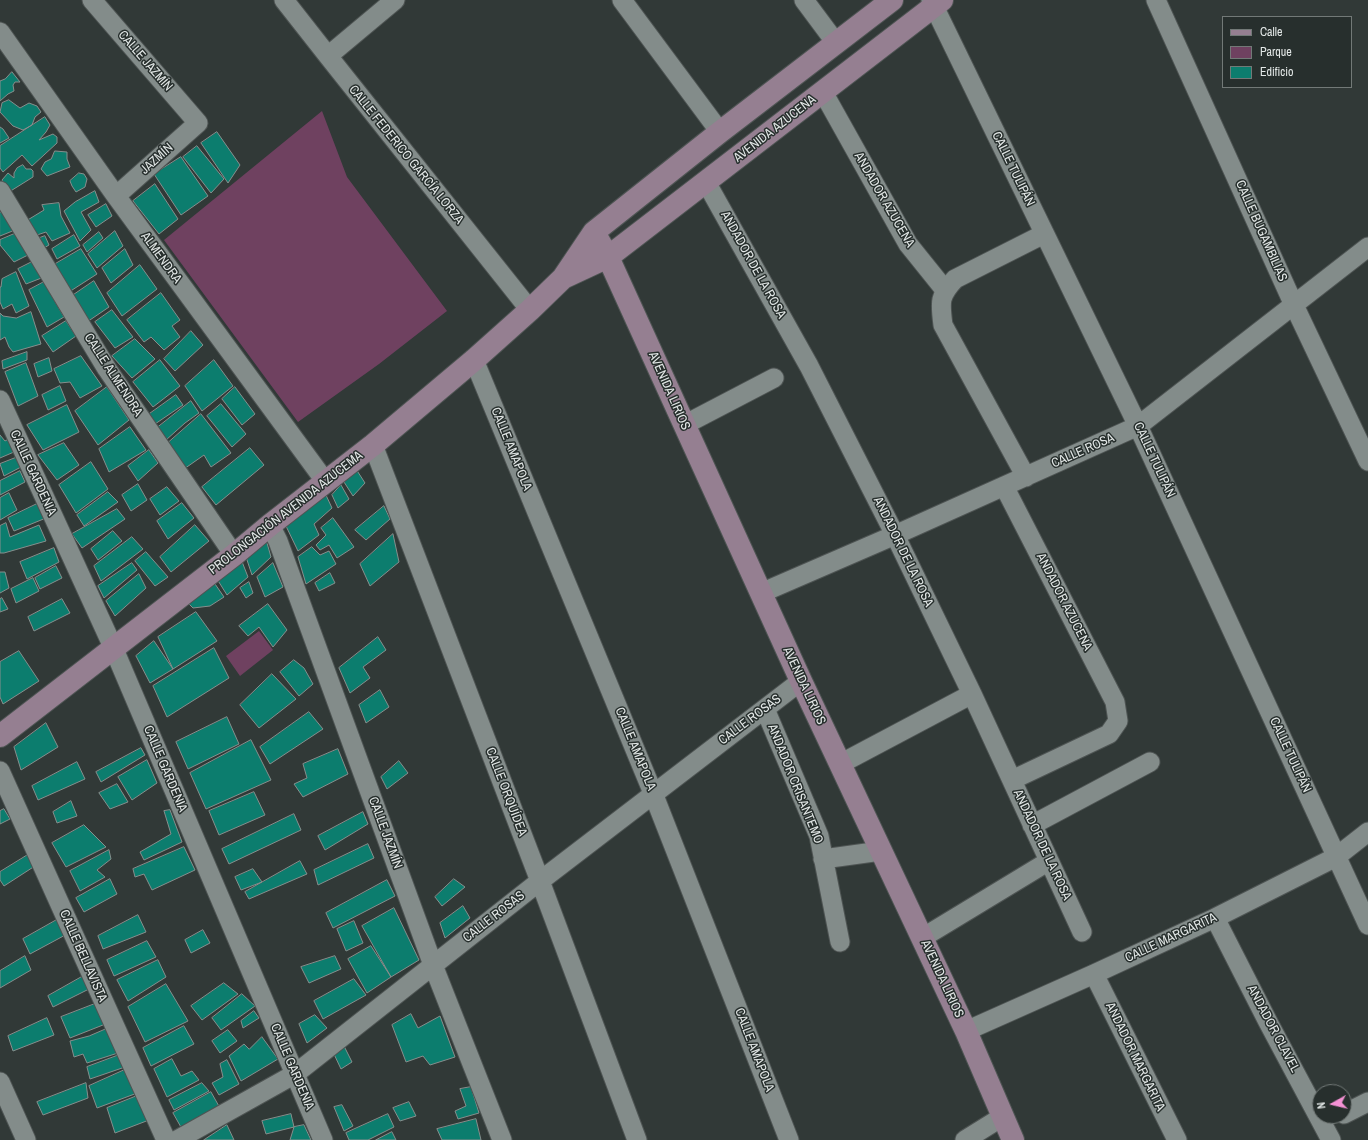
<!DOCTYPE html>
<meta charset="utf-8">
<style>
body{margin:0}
#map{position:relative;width:1368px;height:1140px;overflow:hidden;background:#313937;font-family:"Archivo Narrow",sans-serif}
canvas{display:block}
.legend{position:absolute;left:1222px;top:16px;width:130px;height:72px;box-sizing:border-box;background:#272f2d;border:1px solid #727977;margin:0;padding:5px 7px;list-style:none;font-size:12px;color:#e3e8e7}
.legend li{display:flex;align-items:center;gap:8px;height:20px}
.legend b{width:20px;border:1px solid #727977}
.north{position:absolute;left:1312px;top:1084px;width:40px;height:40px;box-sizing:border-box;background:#272f2d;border:1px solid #727977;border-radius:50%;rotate:262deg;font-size:11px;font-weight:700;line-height:16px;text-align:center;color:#e3e8e7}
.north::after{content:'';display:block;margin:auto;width:14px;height:18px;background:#f491d4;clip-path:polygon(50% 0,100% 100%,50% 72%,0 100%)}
</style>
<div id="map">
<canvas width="1368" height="1140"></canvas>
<ul class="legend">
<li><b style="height:5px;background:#957f91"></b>Calle</li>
<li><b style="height:11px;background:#6f4160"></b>Parque</li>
<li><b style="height:11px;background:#0c7d6e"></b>Edificio</li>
</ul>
<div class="north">N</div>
</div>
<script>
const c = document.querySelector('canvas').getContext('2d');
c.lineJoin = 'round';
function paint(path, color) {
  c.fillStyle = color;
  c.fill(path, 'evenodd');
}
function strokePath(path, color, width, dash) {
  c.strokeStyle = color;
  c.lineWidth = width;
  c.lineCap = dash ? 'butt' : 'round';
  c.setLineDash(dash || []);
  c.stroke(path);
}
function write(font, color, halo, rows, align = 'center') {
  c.font = font + ' "Archivo Narrow",sans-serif';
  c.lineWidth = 3;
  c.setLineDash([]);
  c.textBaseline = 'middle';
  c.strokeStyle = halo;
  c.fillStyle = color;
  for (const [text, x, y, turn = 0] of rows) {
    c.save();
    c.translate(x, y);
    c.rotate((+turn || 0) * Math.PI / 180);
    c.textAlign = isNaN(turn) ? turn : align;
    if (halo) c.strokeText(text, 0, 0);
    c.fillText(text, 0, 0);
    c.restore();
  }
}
paint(new Path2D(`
 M322,111L347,177L447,311L379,364L298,422L164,240Z
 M259,631L273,650L240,676L226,656Z`), '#6f4160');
const building = new Path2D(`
 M12,72L20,82H15L13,85L14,91L8,94L0,101V81L5,79Z
 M9,100L20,108L29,103L37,106L41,112L35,117L32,125L23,130L13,126L0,112L2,103Z
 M45,117L50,125L46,132L39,140L53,134L57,137V143L32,166L22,155L3,172L0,168V146Z
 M0,127L3,129L9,138L0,143Z
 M217,132L240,165L228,183L201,143Z
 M197,146L224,179L211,193L183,157Z
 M55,151L67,152V159L70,167L47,176L41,169L45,162L51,159Z
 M181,157L208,196L181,215L154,174Z
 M23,165L26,169H31L33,171V177L9,192L2,180L8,173L14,178V173L17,168Z
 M79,173L84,174L87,179L85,187L76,192L72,186L70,181Z
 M155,184L178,219L159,234L133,201Z
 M95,191L99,202L81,212L91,230L80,241L64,211L75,202Z
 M59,203L61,216L70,233L52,241L46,232L34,236L26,221L44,210L42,205Z
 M106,204L112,216L96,227L88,215Z
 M0,212H7L15,230L0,236Z
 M115,231L123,246L97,268L88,254Z
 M19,232L32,253L14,262L0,245V240Z
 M99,232L103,238L87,252L83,245Z
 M74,235L80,246L57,259L52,249Z
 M45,236L49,245L41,250L37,239Z
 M81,249L97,274L69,292L52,266Z
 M125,249L133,265L111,283L102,268Z
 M34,261L44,277L26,284L18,269Z
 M140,265L157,289L122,316L107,293Z
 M16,272L29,306L16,313L12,304L3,309L0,302V287H1L2,279Z
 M94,281L109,307L87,322L72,296Z
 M44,282L64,317L47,327L29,290Z
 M161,293L180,320L172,326L180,337L164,350L151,337L144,342L127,320Z
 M112,310L133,337L115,348L95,322Z
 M31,312L41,344L13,352L9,347L5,337L0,340V313L3,316L16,318Z
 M66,321L76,336L53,352L42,336Z
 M191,331L203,345L175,371L164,359Z
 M135,339L155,359L132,378L112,356Z
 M27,352V360L3,369L2,361Z
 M81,356L102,386L80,398L70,382L60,383L54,369Z
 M49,358L52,371L38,377L34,364Z
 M160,360L180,386L153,407L133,382Z
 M214,360L233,386L202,411L185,386Z
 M26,363L38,396L18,406L5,372Z
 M60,386L66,401L48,410L42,395Z
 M107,387L129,420L98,445L75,411Z
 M235,387L255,414L242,425L222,399Z
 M176,395L183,405L155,424L148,415Z
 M191,401L199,413L185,423L166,440L157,428Z
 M221,404L246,434L232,447L207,416Z
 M67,405L79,432L43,450L27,425Z
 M201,414L231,453L211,467L204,455L184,469L168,443Z
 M130,427L146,450L109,472L99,449Z
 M0,435L5,441L14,436L21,449L0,458Z
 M64,443L79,465L57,480L38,455Z
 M250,448L264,465L216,505L202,487Z
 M149,450L158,463L138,481L128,466Z
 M18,457L21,467L4,476L0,464Z
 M91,462L108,489L76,513L59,485Z
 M356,469L365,483L353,496L344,482Z
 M20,471L25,482L0,495V481Z
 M138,484L147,500L131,511L122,495Z
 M341,485L349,499L338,508L332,495Z
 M167,487L179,501L160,515L150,499Z
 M108,492L118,502L84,526L77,515Z
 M9,493L17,510L0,520V498Z
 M325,493L332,508L314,524L319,535L298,551L285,524Z
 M39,503L46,518L14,531L8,518Z
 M182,503L194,518L168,539L157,521Z
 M384,506L390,519L366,540L355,530Z
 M117,509L125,519L82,548L72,534Z
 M333,518L354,547L337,558L329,545L320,550L316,545L326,535L321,528Z
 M6,523L10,537L39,525L46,541L4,553H0V526Z
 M195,525L209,541L171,572L160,557Z
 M113,531L122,541L98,560L91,549Z
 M393,534L399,562L370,586L360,564Z
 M265,536L271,557L252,575L245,554Z
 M132,537L143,549L101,581L94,566Z
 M312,547L320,555L329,551L336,564L306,584L298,557Z
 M54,548L59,562L27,579L20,562Z
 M146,552L168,577L155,586L135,561Z
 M241,559L248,577L227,595L217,579Z
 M132,563L137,570L104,598L98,586Z
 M273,563L283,587L265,597L257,577Z
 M56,566L62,578L40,589L35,578Z
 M0,572H5L9,588L0,593Z
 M330,573L335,583L319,591L315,583Z
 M139,574L146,588L115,616L106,601Z
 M33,578L39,591L16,603L11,589Z
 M213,581L224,597L210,606L193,608L187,602Z
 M249,582L253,593L246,598L240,588Z
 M2,598L8,609L0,612V599Z
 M62,599L70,613L34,631L28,617Z
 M268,604L287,630L273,647L259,627L248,636L239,626Z
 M196,612L217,641L173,669L158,637Z
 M378,637L386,650L363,667L370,678L350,693L339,668Z
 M154,641L173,669L150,683L136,656Z
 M214,648L229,678L167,717L153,686Z
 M19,651L39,681L3,704L0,697V662Z
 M294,660L304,668L313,684L299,696L280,672Z
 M272,674L296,699L259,728L240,705Z
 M380,690L389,707L366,723L359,705Z
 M309,712L323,729L270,764L260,747Z
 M227,717L239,744L188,769L176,742Z
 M46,723L58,747L21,770L14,747Z
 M251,740L271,780L206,809L190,773Z
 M141,748L145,755L101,782L96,772Z
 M338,749L348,774L303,797L294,784L307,778L303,764Z
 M147,760L157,783L132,800L118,777Z
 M399,761L408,773L387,789L381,777Z
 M77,762L85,779L38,800L32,786Z
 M117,784L128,802L110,809L99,793Z
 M254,792L265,815L219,835L209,811Z
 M71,801L77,816L57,823L53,812Z
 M4,809L10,819L0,824V811Z
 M170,810L182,842L144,860L140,852L171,834L164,811Z
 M363,812L368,824L325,850L318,836Z
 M294,814L301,830L229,864L222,849Z
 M84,825L106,847L66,867L52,843Z
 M368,844L374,858L318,885L314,870Z
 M184,847L195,870L152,890L144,874L135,877L133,869Z
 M109,850L111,859L97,870L105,877L80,891L70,871Z
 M31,853L38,864L4,886L0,880V872Z
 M300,861L307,874L249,899L245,892Z
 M253,869L262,882L241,890L235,877Z
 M110,879L117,894L84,912L76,898Z
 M454,879L465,887L442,906L435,897Z
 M387,880L395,896L333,928L326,913Z
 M463,906L470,918L445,938L440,923Z
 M394,908L419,960L391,977L362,926Z
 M138,915L146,932L103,949L98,936Z
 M62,917L69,933L30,954L23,939Z
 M354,921L363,943L346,951L337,929Z
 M203,930L210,943L191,953L185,940Z
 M147,941L156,957L114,976L107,960Z
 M371,946L391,977L367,993L348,959Z
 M25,956L31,970L0,988V971Z
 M335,956L341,969L309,983L301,967Z
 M158,960L166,977L128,1001L117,980Z
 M87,974L93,987L53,1007L48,996Z
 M354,979L366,995L323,1019L314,1001Z
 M224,983L238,994L202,1020L191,1006Z
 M166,984L188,1021L145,1042L128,1007Z
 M242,994L255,1006L221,1030L212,1018Z
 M100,1002L108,1023L70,1038L61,1017Z
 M254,1011L259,1018L243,1028L241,1021Z
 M411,1014L418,1028L440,1016L455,1057L430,1065L423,1056L406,1062L392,1025Z
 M315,1015L327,1028L307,1043L299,1024Z
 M47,1018L54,1035L13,1051L8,1036Z
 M184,1026L194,1044L151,1066L143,1048Z
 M111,1027L121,1052L87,1063L83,1054L74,1057L70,1041L89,1036Z
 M228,1030L237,1041L220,1053L212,1041Z
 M262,1037L278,1059L241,1081L229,1056L244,1044L249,1049Z
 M343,1044L352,1062L341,1069L333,1052Z
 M122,1054L128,1066L90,1079L87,1067Z
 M172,1059L181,1076L192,1071L199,1080L167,1097L154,1069Z
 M227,1060L239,1084L219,1095L212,1083L223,1077L220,1064Z
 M129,1068L140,1092L97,1108L89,1086Z
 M86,1083L88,1098L43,1115L37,1102Z
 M202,1083L209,1091L174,1110L169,1100Z
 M471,1087L479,1113L458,1119L455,1111L466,1106L460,1089Z
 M211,1092L220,1108L182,1129L173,1113Z
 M137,1096L149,1120L115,1133L107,1108Z
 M409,1102L416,1116L400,1121L393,1108Z
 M342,1105L353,1126L344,1131L334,1107Z
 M291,1114L294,1127L266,1134L262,1121Z
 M388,1114L394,1127L368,1140H349L346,1133Z
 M476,1119L481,1140H442L437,1129Z
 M227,1125L234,1140H204Z
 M304,1125L311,1140H290L294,1127Z
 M392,1132L396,1140H376Z`);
paint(building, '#0c7d6e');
strokePath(building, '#868f8d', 1);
const street = new Path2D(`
 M92,0L198,123L116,196
 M284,0L328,56L530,310
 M622,0L720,132
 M804,0L836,43
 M931,0L1138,426L1368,925
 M1156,0L1293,303L1368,461
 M0,32L116,196L325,481
 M328,56L395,0
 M823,92L908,244L945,290
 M706,182L809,366L895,535L972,694L1082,932
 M0,191L107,369L234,555
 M474,360L653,793L789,1140
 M0,400L113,647L323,1140
 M684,425L774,378
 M373,445L540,881L637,1140
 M1026,477L943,325C940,302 939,296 955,279L1044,234
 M1004,486L1115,702L1118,721L1109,734L1012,780
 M270,525L278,541L433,965L502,1140
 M761,593L895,535L1138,426L1368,247
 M765,709L819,836L840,942
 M840,764L972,694
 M0,771L166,1140
 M1032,825L1150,762
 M823,859L881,851
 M1215,918L1268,1022L1331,1140
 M922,938L1049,861
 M1094,974L1177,1140
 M966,1031L1094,974L1215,918L1336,857L1368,832
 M0,1082L26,1140
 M1344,1114L1368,1102
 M177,1140L295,1074L540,881L801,681
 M965,1140L1002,1117`);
const secondary = new Path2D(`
 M594,232L608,257L801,681L966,1031L1013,1140
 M563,278L608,257L942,0
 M0,736L234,555L270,525L373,445L474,360L530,310L563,278L594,232L720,132L892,0`);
strokePath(street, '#4e5453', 21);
strokePath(secondary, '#4e5453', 24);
strokePath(street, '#838c8a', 19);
strokePath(secondary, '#957f91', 22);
write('13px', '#e3e8e7', '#272f2d', [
 ["CALLE JAZMÍN",145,61,49],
 ["AVENIDA AZUCENA",775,129,-38],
 ["CALLE FEDERICO GARCÍA LORZA",406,155,51],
 ["JAZMÍN",157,159,-42],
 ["CALLE TULIPÁN",1013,169,64],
 ["ANDADOR AZUCENA",884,200,60],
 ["CALLE BUGAMBILIAS",1261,231,66],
 ["ALMENDRA",161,258,54],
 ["ANDADOR DE LA ROSA",753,265,61],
 ["CALLE ALMENDRA",113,375,57],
 ["AVENIDA LIRIOS",669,391,66],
 ["CALLE AMAPOLA",511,449,68],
 ["CALLE ROSA",1083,451,-24],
 ["CALLE TULIPÁN",1154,460,65],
 ["CALLE GARDENIA",33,473,65],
 ["PROLONGACIÓN AVENIDA AZUCEMA",286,513,-38],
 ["ANDADOR DE LA ROSA",903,552,64],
 ["ANDADOR AZUCENA",1064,602,63],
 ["AVENIDA LIRIOS",804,686,65],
 ["CALLE ROSAS",750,720,-37],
 ["CALLE AMAPOLA",635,749,68],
 ["CALLE TULIPÁN",1290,755,65],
 ["CALLE GARDENIA",165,769,67],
 ["ANDADOR CRISANTEMO",795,784,68],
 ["CALLE ORQUÍDEA",506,792,69],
 ["CALLE JAZMÍN",385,833,70],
 ["ANDADOR DE LA ROSA",1042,845,65],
 ["CALLE ROSAS",494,917,-38],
 ["CALLE MARGARITA",1171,938,-25],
 ["CALLE BELLAVISTA",83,956,66],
 ["AVENIDA LIRIOS",942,979,65],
 ["ANDADOR CLAVEL",1273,1029,62],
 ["CALLE AMAPOLA",754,1050,69],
 ["ANDADOR MARGARITA",1135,1057,64],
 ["CALLE GARDENIA",292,1067,67]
]);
</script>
